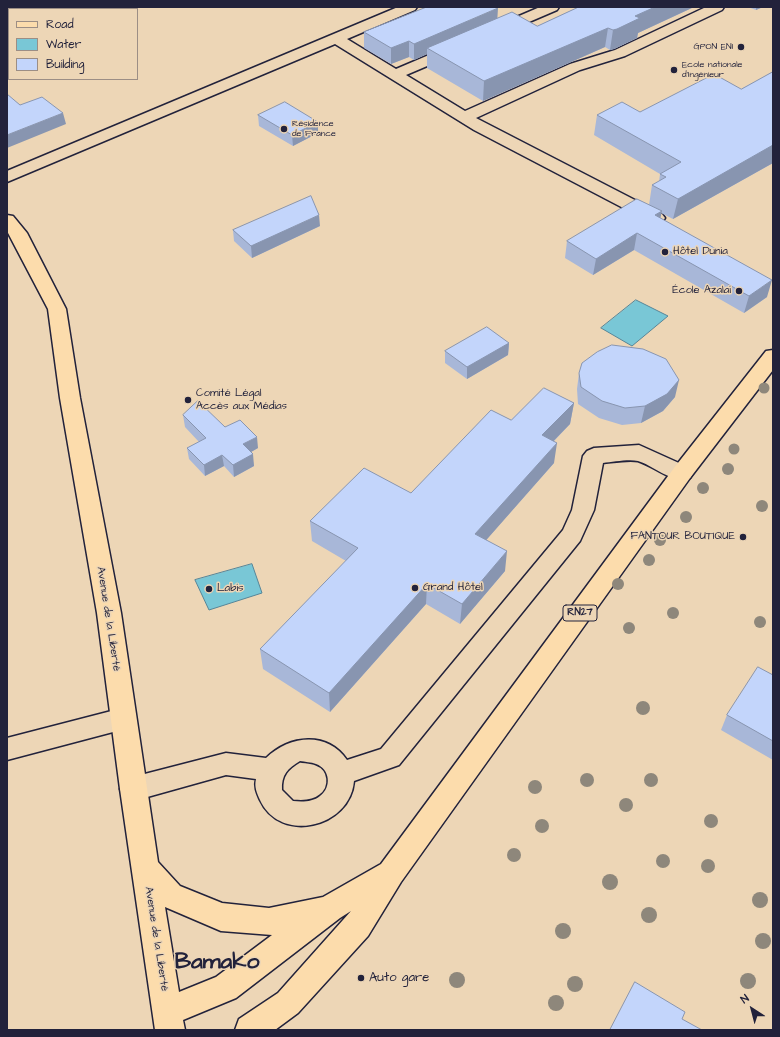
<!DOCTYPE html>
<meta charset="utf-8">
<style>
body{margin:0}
#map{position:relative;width:780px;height:1037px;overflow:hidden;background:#edd6b6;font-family:"Architects Daughter",sans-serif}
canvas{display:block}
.frame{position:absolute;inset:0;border:8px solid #22223b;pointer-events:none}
.legend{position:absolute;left:8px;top:8px;width:130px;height:72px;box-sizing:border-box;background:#edd6b6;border:1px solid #9c8e85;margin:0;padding:5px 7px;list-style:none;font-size:12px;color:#22223b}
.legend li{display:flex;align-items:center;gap:8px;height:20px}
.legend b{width:20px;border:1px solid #9c8e85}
.north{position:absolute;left:732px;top:989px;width:40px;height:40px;-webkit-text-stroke:3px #edd6b6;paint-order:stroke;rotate:324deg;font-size:11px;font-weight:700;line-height:16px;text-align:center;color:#22223b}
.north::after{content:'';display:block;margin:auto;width:14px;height:18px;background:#22223b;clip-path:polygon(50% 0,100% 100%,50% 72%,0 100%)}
</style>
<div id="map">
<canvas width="780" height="1037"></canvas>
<div class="frame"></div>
<ul class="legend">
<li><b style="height:5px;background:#fcdcac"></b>Road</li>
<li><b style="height:11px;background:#79c7d6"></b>Water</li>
<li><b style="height:11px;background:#c3d5fb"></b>Building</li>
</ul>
<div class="north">N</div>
</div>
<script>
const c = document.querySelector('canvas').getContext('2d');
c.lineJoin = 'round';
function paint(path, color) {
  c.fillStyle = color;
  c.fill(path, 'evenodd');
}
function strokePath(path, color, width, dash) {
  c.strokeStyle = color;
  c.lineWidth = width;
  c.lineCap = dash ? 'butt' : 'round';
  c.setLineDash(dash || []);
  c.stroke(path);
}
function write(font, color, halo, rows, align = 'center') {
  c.font = font + ' "Architects Daughter",sans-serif';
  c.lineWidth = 3;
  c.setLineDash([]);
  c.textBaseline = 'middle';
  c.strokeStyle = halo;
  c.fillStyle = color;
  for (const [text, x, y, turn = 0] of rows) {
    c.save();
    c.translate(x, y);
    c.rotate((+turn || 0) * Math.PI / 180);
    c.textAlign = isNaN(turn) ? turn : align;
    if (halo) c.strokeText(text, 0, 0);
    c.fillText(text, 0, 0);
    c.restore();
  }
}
const water = new Path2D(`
 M636,300L668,316L632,346L601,328Z
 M252,564L262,593L209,610L195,580Z`);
paint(water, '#79c7d6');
strokePath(water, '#568598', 1);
const minor = new Path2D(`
 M398,7H417L415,10L347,39L396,69L450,46H460L462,49L460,52L406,75L465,111L570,64L615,50L706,7H724L722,10L625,56L580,70L476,118L662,214L665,218L662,222L656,223L650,222L474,130L335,44L7,182V171Z
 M540,7H559L557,10L501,34H491L489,31L491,28Z
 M639,445L690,468L693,473L690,478C671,484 655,466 638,461C628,459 613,462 603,463L594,510L580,541L399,765L354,781C350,828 280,844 260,800C257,793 254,787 256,779L226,775L133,801L124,797L120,789L124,781L133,777L226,753L266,758C290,735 327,731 347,760L381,749L563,530L572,510L583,456L587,451L594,448ZM300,761C305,762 311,762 316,764C330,769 332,787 320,796C313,802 302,802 293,801L282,790C281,775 288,768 300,761Z
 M123,708L132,711L136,719L132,727L7,760V738Z`);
const major = new Path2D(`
 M7,215L13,216L27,233L66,309L80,398L121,613L158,862L180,886L222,903L269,908L323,897L381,864L674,468L766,351L773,350V370L690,478L401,882L368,936L298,1013L275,1030H235L239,1019L278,993L351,911L340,918L236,998L183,1020L185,1030H155L120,789L97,613L60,398L48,309L7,231ZM165,907L221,931L272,935L216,977L179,992Z`);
strokePath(minor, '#22223b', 3);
strokePath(major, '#22223b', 3);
paint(minor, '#edd6b6');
paint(major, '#fcdcac');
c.fillStyle = '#8e877b';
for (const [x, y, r] of [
 [764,388,5.5],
 [734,449,5.5],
 [728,469,6],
 [703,488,6],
 [762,506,6],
 [686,517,6],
 [660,540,6],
 [649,560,6],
 [618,584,6],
 [673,613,6],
 [760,622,6],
 [629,628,6],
 [643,708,7],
 [587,780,7],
 [651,780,7],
 [535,787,7],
 [626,805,7],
 [711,821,7],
 [542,826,7],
 [514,855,7],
 [663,861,7],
 [708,866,7],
 [610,882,8],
 [760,900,8],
 [649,915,8],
 [563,931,8],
 [763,941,8],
 [457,980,8],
 [748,981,8],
 [575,984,8],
 [556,1003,8]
]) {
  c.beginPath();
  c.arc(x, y, r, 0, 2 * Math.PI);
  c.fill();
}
paint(new Path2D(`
 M579,7H694L638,33L637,38L614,49L610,50L605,47L483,101L427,68V54L414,60L409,57L391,64L364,48V32L497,18L537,26Z
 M748,7H763L756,10Z
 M773,72V163L673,219L661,213L660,218L767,297L744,313L634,250L593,275L565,258L567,241L649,205L652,185L659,182L660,174L594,135L597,115L640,112L741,89Z
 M258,115L318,122V133L293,146L259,126Z
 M320,226L252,258L234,241L233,230Z
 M509,343L508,355L467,379L445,363V351Z
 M579,373L675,397L663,411L641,423L622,425L599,418L578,404L577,389Z
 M574,403L570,424L554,441V463L486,540L505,571L460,624L426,604L330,712L263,669L260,649L346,561L312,541L310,521L411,493L511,420Z
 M183,415L225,427L258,448L251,452L254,466L234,477L224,466L205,476L189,459L187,448L199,442L185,427Z
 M773,675V760L721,730L727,715Z`), '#a8b7d8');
paint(new Path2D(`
 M7,7H20L15,9H9V11L7,12Z
 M655,7H694L638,33L637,38L614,49L610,50L613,30L635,16Z
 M756,7H763L756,10Z
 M498,8L497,24L427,48V54L414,60V44Z
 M608,28L605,47L483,101L484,81Z
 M409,41V57L391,64V48Z
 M63,113L66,124L7,148V135Z
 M318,122V133L293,146L292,135Z
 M773,145V163L673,219L678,199Z
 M662,211L658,228L655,215Z
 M319,215L320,226L252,258L251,246Z
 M637,233L634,250L593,275L596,259Z
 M772,280L767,297L744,313L749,296Z
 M509,343L508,355L467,379V367Z
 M679,380L675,397L663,411L641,423L645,406Z
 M574,403L570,424L539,456L542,435Z
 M257,437L258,448L244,456L243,444Z
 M557,443L554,463L474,554L475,534Z
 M253,454L254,466L234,477L233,465Z
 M222,455L224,466L205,476L204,465Z
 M507,551L505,571L460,624L462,604Z
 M427,584L426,604L330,712L329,693Z`), '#8895b0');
const building = new Path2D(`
 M427,7H495L498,8L414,44L409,41L391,48L364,32Z
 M579,7H655L635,16L640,18L617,29L613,30L608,28L484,81L427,48L512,12L537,26Z
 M773,72V145L678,199L652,185L666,177L660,174L681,162L597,115L622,102L640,112L714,74L741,89Z
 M7,94L20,105L42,97L63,113L7,135Z
 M285,102L318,122L292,135L258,115Z
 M311,196L319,215L251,246L233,230Z
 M637,199L662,211L655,215L772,280L749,296L637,233L596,259L567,241Z
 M487,327L509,343L467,367L445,351Z
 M612,345L643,349L666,359L679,380L667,394L645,406L625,408L602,401L581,387L579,373L582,363L597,352Z
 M544,388L574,403L542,435L557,443L475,534L507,551L462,604L427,584L329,693L260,649L358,548L310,521L364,468L411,493L491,410L511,420Z
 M198,401L225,427L240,420L257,437L243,444L253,454L233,465L222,455L204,465L187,448L206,438L183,415Z
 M758,667L773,675V741L727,715Z
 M635,982L685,1012L682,1019L702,1030H610Z`);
paint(building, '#c3d5fb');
strokePath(building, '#8895b0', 1);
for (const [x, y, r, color] of [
 [741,47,4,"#22223b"],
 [674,70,4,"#22223b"],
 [284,129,4,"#22223b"],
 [665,252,4,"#22223b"],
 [739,291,4,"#22223b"],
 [188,400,4,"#22223b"],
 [743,537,4,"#22223b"],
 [415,588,4,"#22223b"],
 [209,589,4,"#22223b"],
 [361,978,4,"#22223b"]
]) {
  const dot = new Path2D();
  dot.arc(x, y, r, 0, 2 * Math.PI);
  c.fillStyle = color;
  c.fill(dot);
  strokePath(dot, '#edd6b6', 1.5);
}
write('9px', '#22223b', '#edd6b6', [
 ["GPON ENI",733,47,"right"],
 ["Ecole nationale",682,65],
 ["d'Ingénieur",682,75],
 ["Résidence",292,124],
 ["de France",292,134]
], 'left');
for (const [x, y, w] of [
 [580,613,34]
]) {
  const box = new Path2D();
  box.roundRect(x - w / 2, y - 8, w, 16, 3);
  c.fillStyle = '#edd6b6';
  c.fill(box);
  strokePath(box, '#22223b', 1);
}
write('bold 10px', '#22223b', null, [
 ["RN27",580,613]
]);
write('11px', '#22223b', '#edd6b6', [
 ["Hôtel Dunia",673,252],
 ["École Azalai",731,291,"right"],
 ["Comité Légal",196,394],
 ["Accès aux Médias",196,407],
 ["FANTOUR BOUTIQUE",735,537,"right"],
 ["Grand Hôtel",423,588],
 ["Labis",217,589]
], 'left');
write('11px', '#22223b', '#edd6b6', [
 ["Avenue de la Liberté",108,619,81],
 ["Avenue de la Liberté",156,939,81]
]);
write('13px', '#22223b', '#edd6b6', [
 ["Auto gare",369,978]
], 'left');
write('bold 23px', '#22223b', '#edd6b6', [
 ["Bamako",217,963]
]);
</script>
